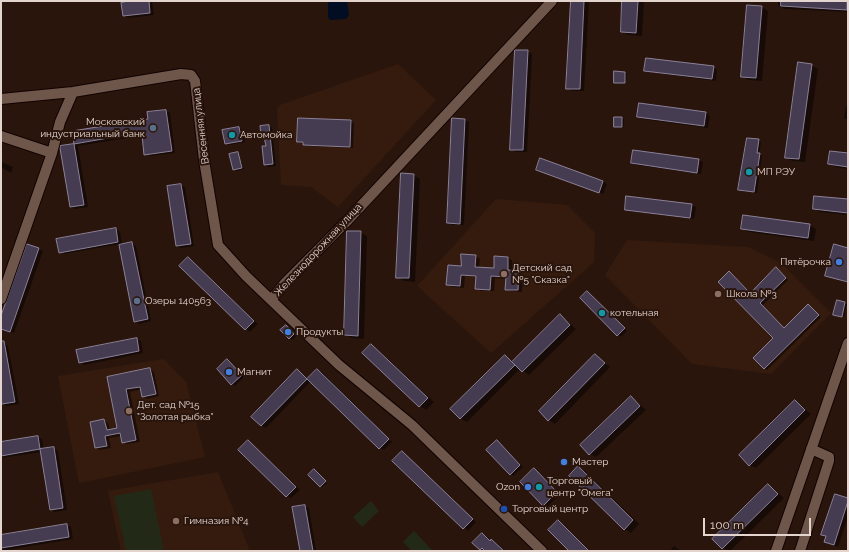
<!DOCTYPE html>
<meta charset="utf-8">
<style>
body{margin:0}
#map{position:relative;width:849px;height:552px;overflow:hidden;background:#2a150c;font-family:Raleway,sans-serif}
canvas{display:block}
.frame{position:absolute;inset:0;border:2px solid #e3d4ce;pointer-events:none}
.scale{position:absolute;left:703px;top:518px;width:108px;height:18px;box-sizing:border-box;border:2px solid #e3d4ce;border-top:0;padding-left:5px;font-size:12px;line-height:14px;white-space:nowrap;color:#e3d4ce;-webkit-text-stroke:3px #2a150c;paint-order:stroke}
</style>
<div id="map">
<canvas width="849" height="552"></canvas>
<div class="frame"></div>
<div class="scale">100 m</div>
</div>
<script>
const c = document.querySelector('canvas').getContext('2d');
c.lineJoin = 'round';
function paint(path, color) {
  c.fillStyle = color;
  c.fill(path, 'evenodd');
}
function strokePath(path, color, width, dash) {
  c.strokeStyle = color;
  c.lineWidth = width;
  c.lineCap = dash ? 'butt' : 'round';
  c.setLineDash(dash || []);
  c.stroke(path);
}
function write(font, color, halo, rows, align = 'center') {
  c.font = font + ' Raleway,sans-serif';
  c.lineWidth = 4;
  c.setLineDash([]);
  c.textBaseline = 'middle';
  c.strokeStyle = halo;
  c.fillStyle = color;
  for (const [text, x, y, turn = 0] of rows) {
    c.save();
    c.translate(x, y);
    c.rotate((+turn || 0) * Math.PI / 180);
    c.textAlign = isNaN(turn) ? turn : align;
    if (halo) c.strokeText(text, 0, 0);
    c.fillText(text, 0, 0);
    c.restore();
  }
}
paint(new Path2D(`
 M398,64L436,100L338,207L311,187L281,185L277,109L280,105Z
 M496,199L567,205L595,233L594,262L491,353L417,286Z
 M627,240L748,247L781,263L831,313L771,374L692,364L605,275Z
 M164,359L186,382L205,457L79,483L58,376Z
 M218,472L250,551H121L108,491Z`), '#351b0e');
paint(new Path2D(`
 M151,489L164,551H126L114,496Z
 M371,501L379,511L362,527L353,517Z
 M414,531L433,551H412L403,542Z`), '#232917');
paint(new Path2D(`
 M328,1H347L349,15L346,19L330,20L328,17Z`), '#010d22');
paint(new Path2D(`
 M130,1H152L154,15L128,18L124,16Z
 M572,1H589L584,91H572L567,88Z
 M623,1H644L642,36L628,35L622,32Z
 M778,1H848V12L784,9L778,5Z
 M762,7L768,11L762,81L749,80L742,77Z
 M527,51L532,54L527,152H516L511,149Z
 M811,65L818,69L805,162L792,161L786,157Z
 M713,67L717,70L716,81L650,72L645,70Z
 M625,73L627,74L626,83L615,82Z
 M846,106L848,107V120L844,118Z
 M166,111L170,113L175,153L149,156L145,154L143,138L140,136L78,146L88,207L75,209L71,207L62,147L75,145L73,132L149,120Z
 M706,113L710,116L708,128L642,119L638,117Z
 M622,118L624,119V127L615,126Z
 M453,119L465,120L469,122L464,225H452L448,222Z
 M351,121L354,123L353,148L307,146L298,141Z
 M269,126L272,128L276,166L268,167L265,165L267,146L265,139L262,137L261,127Z
 M239,128L242,129L245,142L229,145L226,143L224,130Z
 M758,140L761,142L759,154L762,156L757,193L742,191L740,190Z
 M238,153L244,169L236,171L234,170Z
 M848,154V169L836,167L829,163Z
 M699,160L703,162L701,174L636,165L632,163Z
 M1,162L13,167L11,173L1,167Z
 M537,170L603,182L607,184L603,194Z
 M413,175L420,179L415,282L404,281L397,277Z
 M181,185L185,187L194,246L181,248L177,246Z
 M848,200V215L820,212L814,208Z
 M692,205L696,207L694,219L630,211L626,209Z
 M809,225L816,229L814,241L749,232L742,229Z
 M116,229L120,232L122,245L132,243L136,246L151,321L139,324L135,321L120,244L64,254L60,252Z
 M360,232L367,236L364,339L352,338L345,335Z
 M39,249L43,251L14,333L2,329L1,319Z
 M848,249V283L826,275Z
 M462,255L476,256L480,259L479,269L494,270L495,257L508,258L512,260V271L523,274L522,292L510,291L506,289V279L495,278L494,291H481L476,288L477,277L465,276L464,288L452,287L447,284L461,267Z
 M189,258L258,324L250,332L181,266Z
 M779,270L788,280L762,306L785,329L809,306L821,317L767,370L764,368L775,338L732,274L751,293Z
 M588,292L627,331L621,337L581,298Z
 M838,302L847,304L844,317L836,315Z
 M560,315L576,329L529,375L520,369L467,422L460,418L505,356L513,362Z
 M286,326L297,336L292,340L282,330Z
 M137,339L141,341L143,353L84,365L80,362Z
 M4,343L8,346L19,404L7,406L3,404L1,393V344Z
 M371,345L377,349L434,402L426,410L420,406L363,353Z
 M595,355L610,367L555,424L549,420Z
 M228,360L244,377L235,386L232,384Z
 M150,369L154,372L159,396L147,399L143,396L142,389L130,392L140,442L127,444L123,442L122,436L109,438L111,448L100,450L96,448L104,420L108,423L110,430L119,428L109,378Z
 M298,370L308,379L317,370L322,372L392,442L384,450L380,448L311,381L266,428L262,426L252,417Z
 M631,397L646,410L596,457L590,454Z
 M795,401L811,414L756,468L750,465Z
 M38,437L42,439L44,450L54,448L58,451L67,510L55,512L51,509L42,452L1,458V443Z
 M248,441L300,490L291,498L287,496Z
 M500,443L523,467L513,476L510,474Z
 M406,455L476,522L468,531L394,461Z
 M579,467L585,471L639,524L631,533L625,529Z
 M535,469L560,494L547,507L544,505Z
 M316,471L327,483L322,487L320,486Z
 M768,485L784,498L730,551L723,548Z
 M848,499V516L838,547L825,542L827,537L822,534Z
 M305,506L309,508L316,551H301Z
 M558,521L564,525L590,551H571Z
 M67,525L71,527L73,539L1,551V536Z
 M482,534L498,544L505,551L480,549Z
 M674,546L680,550L681,551H670Z`), '#0007');
const building = new Path2D(`
 M129,1H149L150,13L123,16L121,3Z
 M571,1H584L580,89H566Z
 M622,1H638L636,33L621,32Z
 M781,1H847V10L781,6Z
 M747,5L762,6L756,78L741,77Z
 M515,50H528L523,150H510Z
 M646,58L714,66L712,79L644,71Z
 M798,62L812,64L799,159L785,158Z
 M614,71L625,72V83H614Z
 M639,103L706,112L704,126L637,117Z
 M166,110L172,151L144,155L142,135L138,136L137,133L74,144L72,131L148,119L147,112Z
 M614,117H622V127H614Z
 M298,118L351,120L350,147L303,145V142H297Z
 M452,118L465,119L460,224L447,223Z
 M269,125L273,164L264,165L262,146H266L264,137H261L260,126Z
 M239,127L242,141L225,144L222,130Z
 M747,138L759,139L757,153H760L754,192L738,190Z
 M74,144L84,205L70,207L60,148V146Z
 M633,150L699,159L697,173L631,163Z
 M830,151L848,153V167L828,164Z
 M238,152L242,168L233,170L229,154Z
 M540,158L603,181L599,193L536,170Z
 M401,173L414,174L409,278H396Z
 M181,184L191,244L176,246L167,186Z
 M626,196L692,204L690,218L625,210Z
 M814,196L848,199V213L813,209Z
 M743,215L810,224L808,238L741,229Z
 M116,228L118,242L59,253L56,239Z
 M347,231H361L358,336L344,335Z
 M132,242L148,319L134,322L119,245Z
 M27,244L39,248L10,332L1,329V316Z
 M834,244L848,248V282L825,276Z
 M461,254L476,255L475,267L494,268V256L508,257V270L519,271L518,290H505L506,277L491,276L490,290L475,289L476,276L461,275L460,286L446,285L448,265L461,266Z
 M188,257L254,321L245,330L179,266Z
 M776,267L786,278L760,303L784,328L808,304L819,315L764,369L753,358L773,338L718,282L729,271L750,293Z
 M587,291L625,328L617,336L580,298Z
 M837,300L845,302L842,317L833,315Z
 M560,314L570,325L522,372L512,362Z
 M286,325L294,334L289,339L280,330Z
 M137,338L139,351L79,363L76,350Z
 M1,341H4L15,402L2,404Z
 M371,344L428,398L419,407L362,353Z
 M595,354L605,363L548,421L539,411Z
 M505,355L515,365L460,419L450,409Z
 M227,359L242,375L231,385L217,369Z
 M150,368L156,394L142,397L140,387L126,389L136,440L122,443L120,433L105,436L107,446L95,448L90,422L104,419L107,430L117,428L107,377Z
 M297,369L307,379L261,426L251,417Z
 M317,369L389,439L379,449L307,379Z
 M631,396L640,406L589,455L580,445Z
 M795,400L805,410L749,466L739,455Z
 M38,436L40,449L1,456V442Z
 M248,440L296,487L286,497L238,450Z
 M497,440L520,465L510,475L486,450Z
 M54,447L63,508L50,510L40,449Z
 M402,451L473,519L463,529L392,461Z
 M578,466L633,520L624,530L569,476Z
 M534,468L557,492L543,506L520,482Z
 M314,469L326,481L320,487L308,475Z
 M768,484L778,494L722,549L712,539Z
 M835,494L848,498V501L834,545L824,542L826,536L821,535Z
 M305,505L313,551H300L292,507Z
 M558,520L589,551H569L548,530Z
 M67,524L69,537L1,548V535Z
 M482,533L490,541L491,539L504,551H485L482,548L480,550L472,543Z`);
paint(building, '#453c51');
strokePath(building, '#8b8199', 1);
const minor = new Path2D(`
 M1,99L73,92L181,74L191,75L195,81L204,160L218,245L246,276L271,300
 M1,136L52,153
 M1,299L52,153L60,122L73,92
 M542,551L412,425L339,365L271,300L285,283L346,222L552,1
 M776,551L848,343
 M800,551L829,461V457L811,449`);
strokePath(minor, '#110200', 12);
strokePath(minor, '#6f564b', 10);
for (const [x, y, r, color] of [
 [153,128,4,"#5c6f8a"],
 [232,135,4,"#0f9aa8"],
 [749,172,4,"#0f9aa8"],
 [839,262,4,"#3f7fe0"],
 [504,274,4,"#8d6e63"],
 [718,294,4,"#8d6e63"],
 [137,301,4,"#5c6f8a"],
 [602,313,4,"#0f9aa8"],
 [288,332,4,"#3f7fe0"],
 [229,372,4,"#3f7fe0"],
 [129,411,4,"#8d6e63"],
 [564,462,4,"#3f7fe0"],
 [528,487,4,"#3f7fe0"],
 [539,487,4,"#0f9aa8"],
 [504,509,4,"#1a4fb4"],
 [176,521,4,"#8d6e63"]
]) {
  const dot = new Path2D();
  dot.arc(x, y, r, 0, 2 * Math.PI);
  c.fillStyle = color;
  c.fill(dot);
  strokePath(dot, '#2a150c', 1.5);
}
write('10px', '#e3d4ce', '#2a150c', [
 ["Московский",145,122,"right"],
 ["индустриальный банк",145,134,"right"],
 ["Автомойка",240,135],
 ["МП РЭУ",757,172],
 ["Пятёрочка",831,262,"right"],
 ["Детский сад",512,268],
 ["№5 \"Сказка\"",512,280],
 ["Школа №3",726,294],
 ["Озеры 140563",145,301],
 ["котельная",610,313],
 ["Продукты",296,332],
 ["Магнит",237,372],
 ["Дет. сад №15",137,405],
 ["\"Золотая рыбка\"",137,417],
 ["Мастер",572,462],
 ["Торговый",547,481],
 ["центр \"Омега\"",547,493],
 ["Ozon",520,487,"right"],
 ["Торговый центр",512,509],
 ["Гимназия №4",184,521]
], 'left');
write('10px', '#e3d4ce', '#2a150c', [
 ["Весенняя улица",201,126,-97],
 ["Железнодорожная улица",318,250,-47]
]);
</script>
